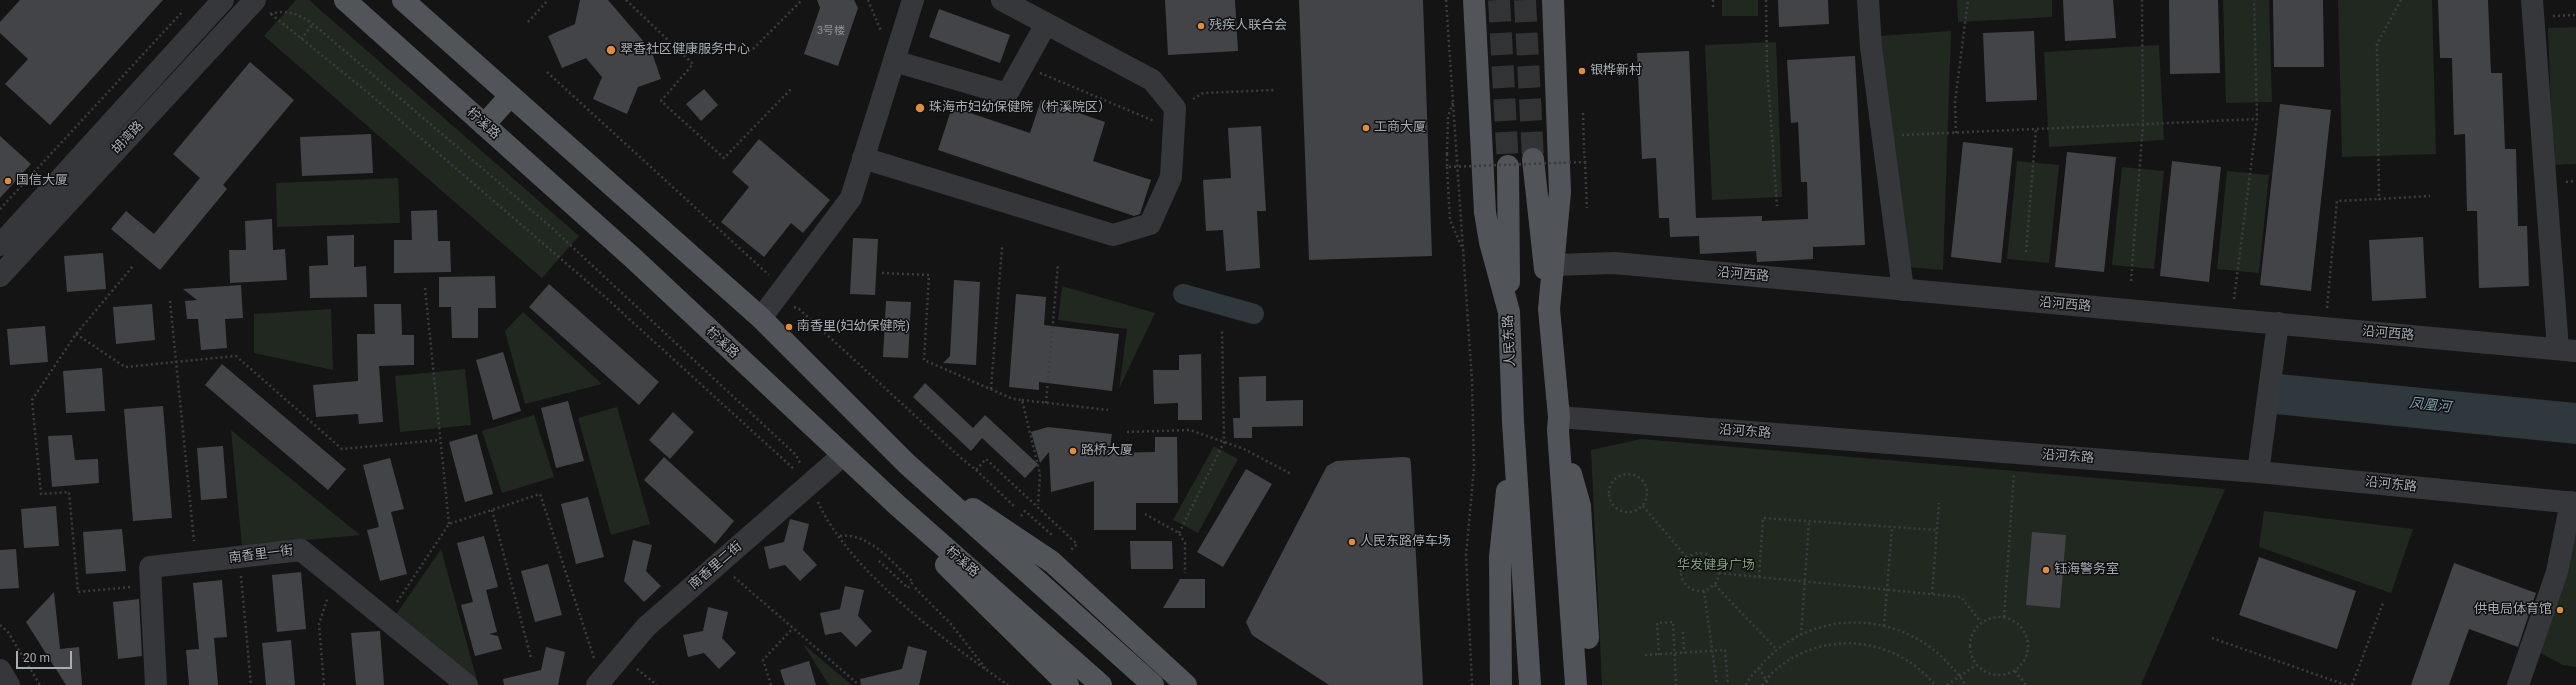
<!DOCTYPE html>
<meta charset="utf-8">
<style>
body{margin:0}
#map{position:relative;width:2576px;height:685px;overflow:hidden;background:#141415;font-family:Roboto,sans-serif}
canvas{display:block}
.scale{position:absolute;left:16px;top:651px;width:56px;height:18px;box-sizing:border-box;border:2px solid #a6adb4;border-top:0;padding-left:5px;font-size:12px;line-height:14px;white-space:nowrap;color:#a6adb4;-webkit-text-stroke:3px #0f0f10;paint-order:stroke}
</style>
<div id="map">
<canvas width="2576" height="685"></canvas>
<div class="scale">20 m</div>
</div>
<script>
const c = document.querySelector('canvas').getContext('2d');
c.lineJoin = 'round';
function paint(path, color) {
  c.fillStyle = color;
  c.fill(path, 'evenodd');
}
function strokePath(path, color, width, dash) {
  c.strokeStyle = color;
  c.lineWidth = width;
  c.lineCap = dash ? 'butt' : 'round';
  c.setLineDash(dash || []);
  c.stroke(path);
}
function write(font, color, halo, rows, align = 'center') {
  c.font = font + ' Roboto,"Noto Sans SC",sans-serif';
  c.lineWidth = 3;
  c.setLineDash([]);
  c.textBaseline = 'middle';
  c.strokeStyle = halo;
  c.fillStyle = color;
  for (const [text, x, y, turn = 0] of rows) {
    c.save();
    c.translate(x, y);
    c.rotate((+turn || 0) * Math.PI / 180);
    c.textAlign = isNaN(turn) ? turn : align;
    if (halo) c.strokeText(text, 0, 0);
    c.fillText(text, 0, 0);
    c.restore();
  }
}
paint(new Path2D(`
 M296,0H309L579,236L542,278L264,36Z
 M1722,0H1758V16H1722Z
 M1957,0H2052V17L1958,22Z
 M2223,0H2269L2272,102L2226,103Z
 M2338,0H2432L2436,154L2342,157Z
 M2576,27V164L2553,165L2548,28Z
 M1951,31L1943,270L1907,267L1879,36Z
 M1776,42L1782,197L1712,200L1705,45Z
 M2159,45L2164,140L2049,147L2044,52Z
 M2017,161L2059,165L2049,263L2007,259Z
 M2122,167L2164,171L2154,269L2112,265Z
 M2227,171L2269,175L2259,273L2217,269Z
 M398,178L400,223L277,227L276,183Z
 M1062,286L1155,313L1119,389L1127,329L1058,320Z
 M331,309L333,370L254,353V314Z
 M523,312L602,384L525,404L505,331Z
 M465,369L471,425L400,432L395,376Z
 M617,407L650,524L611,535L578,418Z
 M534,415L554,477L502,493L482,431Z
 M231,430L360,535L242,546Z
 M1641,439L2225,489L2141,685H1602L1591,450Z
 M1214,446L1238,459L1198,533L1173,520Z
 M2576,503V667L2563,665L2531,648Z
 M2264,511L2413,529L2391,593L2259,547Z
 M441,549L478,684L395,616Z
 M803,644L852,685H829Z`), '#202820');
paint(new Path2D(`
 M2279,374L2576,403V444L2275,414Z`), '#2e383d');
strokePath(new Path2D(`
 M1183,294L1254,314`), '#2e383d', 20);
paint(new Path2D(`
 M20,0H163L50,125L5,84L28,59L0,33V22Z
 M580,0H608L651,50L661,79L638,87L627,114L593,99L602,77L586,58L562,68L548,36L575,24Z
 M817,0H854L858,8L838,66L804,54L820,8Z
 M1165,0H1235L1238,51L1168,55Z
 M1299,0H1423L1432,256L1309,260Z
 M1778,0H1828L1829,24L1779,27Z
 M2063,0H2113L2116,38L2065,41Z
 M2169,0H2218L2220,73L2170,74Z
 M2273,0H2323L2324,67H2274Z
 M2438,0H2488L2491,73H2502L2505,149H2516L2518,226H2527L2529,286L2479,288L2477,211H2467L2465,134L2454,135L2452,58H2440Z
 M939,9L1010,35L1000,63L929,37Z
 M2034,31L2037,100L1986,102L1983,33Z
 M1689,51L1696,218L1762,216V221L1808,219L1807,182H1801L1798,122L1791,123L1787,60L1855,56L1865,245L1813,247V259L1757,262L1756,251L1700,254L1699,236L1670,237L1669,218H1659L1656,158L1642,159L1637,53Z
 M250,62L294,100L223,185L227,189L160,270L111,229L126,211L154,234L200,178L173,154Z
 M704,89L718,105L701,121L686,104Z
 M1041,100L1105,122L1093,161L1151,180L1140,214L1134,216L938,150L952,107L1030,133Z
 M2280,104L2331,110L2311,291L2260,285Z
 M1261,126L1266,211H1257L1260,268L1226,271L1223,230L1206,231L1203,180L1231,178L1228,128Z
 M371,134L373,173L302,176L300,137Z
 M0,136L31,164L0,198Z
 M759,139L830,200L803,233L791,223L764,257L721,222L749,187L732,172Z
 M1963,142L2013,148L2001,263L1951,257Z
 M2067,152L2116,157L2104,272L2055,267Z
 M2172,161L2221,167L2209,282L2160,276Z
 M437,210L438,241H450L451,272L394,273V240H412L411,211Z
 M272,219L273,250L285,249L287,280L230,283L229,250H246L245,221Z
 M354,235V267L366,266L367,297L310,298L309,266L328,265L327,236Z
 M2423,237L2426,298L2372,301L2369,240Z
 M853,238L878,239L875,295L850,294Z
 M103,253L106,289L67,292L64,256Z
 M495,276L496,308H478V338H452L451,307H439V277Z
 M954,280L980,282L976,365L943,363L950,356Z
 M549,284L659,382L639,405L529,307Z
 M241,285L243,318L225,319L227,348L201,350L198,319H187L185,301L197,300L183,289Z
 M1016,294L1046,297L1044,325L1119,334L1112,391L1039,382V390L1009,387Z
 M886,301L911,302L908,358L883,357Z
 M152,304L155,340L116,344L113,307Z
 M374,304H401L402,335H414V365L379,366L383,422L359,424L358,414L316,417L313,385L358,381L357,334H375Z
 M45,326L48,362L10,365L7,329Z
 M503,352L521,411L493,420L476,360Z
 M1201,354L1202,420H1178V403L1154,404L1153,370H1179V355Z
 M222,364L346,469L328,490L205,385Z
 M102,368L105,411L66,413L63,371Z
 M1266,376V401L1303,400V426L1252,427V438H1234L1233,418H1240L1239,377Z
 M925,383L973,428L985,415L1038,464L1025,478L982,438L971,451L913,397Z
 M568,401L584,461L556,468L541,408Z
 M163,406L172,518L133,521L124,409Z
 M673,412L694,432L670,459L649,440Z
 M1048,427L1112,434L1109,453L1155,452V437H1177L1178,503H1136V530H1094V481L1051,492L1049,452L1040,463L1031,432Z
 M477,434L493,494L465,502L449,442Z
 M72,435L75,460L98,459L99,483L52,487L48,436Z
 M223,446L227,498L201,500L197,448Z
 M664,457L734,521L715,544L644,480Z
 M1404,457L1410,458L1411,464L1423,685H1329L1252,635L1246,622L1327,466L1336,461Z
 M390,458L404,509L391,512L407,574L380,581L367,530L379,527L363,465Z
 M1246,469L1272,484L1223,567L1197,552Z
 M588,497L604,557L576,564L561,504Z
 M56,506L59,546L24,548L21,509Z
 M790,519L809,524L803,550L817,565L800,581L785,565L769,569L764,547L784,542Z
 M122,529L126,571L86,574L83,532Z
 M2032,532L2066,535L2060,608L2026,605Z
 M484,536L498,587L486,590L497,632L489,634L498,636L502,649L475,656L461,605L473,602L457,543Z
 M633,540L652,545L646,571L661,586L644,602L624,581Z
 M1130,541H1172L1173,569H1131Z
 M16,549L19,588L0,589V550Z
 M2259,557L2356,591L2337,649L2239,615Z
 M2454,563L2536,593L2518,647L2469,629L2449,685H2411Z
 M548,564L562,615L535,622L521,571Z
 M301,572L306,629L277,632L272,575Z
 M1180,579H1205V608H1163Z
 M222,580L227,637L214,638L218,685H189L186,650L199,649L193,583Z
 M845,586L864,590L858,616L872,631L856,647L841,632L825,635L820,613L840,609Z
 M54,592L60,649L79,647L82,685H66L26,622Z
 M139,599L142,656L118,659L113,602Z
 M708,607L728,612L722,638L736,653L719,669L704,653L688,657L683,635L703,631Z
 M380,631L384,685H356L351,633Z
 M291,640L295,685H266L262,643Z
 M908,646L927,651L919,685H861L860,679L902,669Z
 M546,647L565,652L558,685H504L503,679L541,670Z
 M809,661L816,685H785L780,670Z`), '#434448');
strokePath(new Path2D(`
 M1499,0L1508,166
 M1525,0L1533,159`), '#313335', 22, [22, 11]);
strokePath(new Path2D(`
 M626,0L693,64L661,101L724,158L792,88
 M868,0L881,31
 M1446,0L1472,381L1474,468L1466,555L1472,685
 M1713,0V8
 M1766,0L1767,66L1777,206
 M2401,0L2377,44L2379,199L2430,196
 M270,14C287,9 299,14 313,24L551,227L796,455L801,465
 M271,14L366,91L604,296L795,470
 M2553,16L2576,15
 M528,22L548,0
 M301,39L313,24
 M753,49L802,0
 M547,72L769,275
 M1040,73L1154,121
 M1193,99L1203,93L1275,90
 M1583,113L1584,149
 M1956,133L1955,102L1968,0
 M1902,135L2257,119
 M1447,154L1448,117L1453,102
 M1585,162L1587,208
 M1447,167L1450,220L1464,252
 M2566,182L2576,181
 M0,209L183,11
 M2026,252L2036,129
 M882,273L929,275L924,360L1013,399L1022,400L1040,474L1038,505
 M2131,281L2143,124L2142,0
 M425,288L449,524
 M2234,299L2257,119L2254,0
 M170,301L194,541
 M794,307L799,309L961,458L976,470L986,459L1077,544L1070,551
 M2327,308L2337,201L2379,199
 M76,334L125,367L236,356L342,449L440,440
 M991,389L1002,247
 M1022,400L1108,410
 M1046,403L1058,264
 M1127,432L1190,430L1244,449L1291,474
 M976,470L1016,508
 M1609 493a19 19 0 1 1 38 0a19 19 0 1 1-38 0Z
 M818,502C849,571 946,642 1008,685
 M1643,506L1687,558
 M492,510L531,658
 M1145,514L1179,533L1185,543V573
 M1021,516L1025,511L1052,535
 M1179,533L1224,442L1222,329
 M840,536C869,532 894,564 913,582L908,588L878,560
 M1681 572a19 19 0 1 1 38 0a19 19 0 1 1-38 0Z
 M1719,573L1961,597L1981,622
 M241,576L251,685
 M734,577L859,685
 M1759,577L1763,518L1937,530
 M1715,585L1776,649
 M130,587L78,592L69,492L41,494L32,400L76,334L133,266
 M915,588L951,624L986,669
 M1704,591L1717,685
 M1932,594L1939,503
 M397,602L449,524L540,494L594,658
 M1970 646a29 29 0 1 1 58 0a29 29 0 1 1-58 0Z
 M2004,617L2014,473
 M0,625L8,632L40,685
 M1884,626L1892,527
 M1683,632L1684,653
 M1801,635L1809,522
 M2212,638L2346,685
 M1645,655L1725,650L1728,685
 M1659,655L1657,623L1673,622L1676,685
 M1759,668L1769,685
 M637,669L657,685
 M2015,671L2026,685
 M324,685L319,624L328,597
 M771,685L763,660L793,628
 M1746,685C1750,676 1758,669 1765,661C1813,610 1894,610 1944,659C1952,668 1960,674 1965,685
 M1762,685C1767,679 1773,671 1779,667C1828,629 1896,638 1935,685
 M1947,685L1976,665
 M2352,685L2383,603`), '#3b3e41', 2.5, [2, 3]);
strokePath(new Path2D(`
 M1868,0L1871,47L1903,290
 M2532,0L2558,349
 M894,61L1007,94L1046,24
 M863,158L1113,235L1150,224L1171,177L1175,108L1152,80L1002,0
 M0,245L223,0
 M1554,265L1614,263L2576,351
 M0,276L255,0
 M761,318L851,198L913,0
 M1559,417L2258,472L2576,503
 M2258,472L2278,323
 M0,670L9,685
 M156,685L150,567L301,550L467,685
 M597,685L646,627L843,455
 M2518,685L2557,572L2571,502`), '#35373a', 22);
strokePath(new Path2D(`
 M345,0L633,258L897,505L1101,685
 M403,0L761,318L907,464L1153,685
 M1474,0L1485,212L1490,242L1509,312L1513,422L1530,685
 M1553,0L1560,192L1549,309L1559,417L1558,430L1576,685
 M484,125L510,96
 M1533,159L1545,269
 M1508,166L1509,282
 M1571,474L1580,506L1588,638
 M973,509L1052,562L1186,685
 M946,565L1068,685
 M1501,685L1500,557L1507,491`), '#515458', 22);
strokePath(new Path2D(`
 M1447,154V167L1585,162L1584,149`), '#3b3e41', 2.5, [2, 3]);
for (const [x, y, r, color] of [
 [1201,26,4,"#e18d3f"],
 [611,50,5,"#e18d3f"],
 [1582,71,4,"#e18d3f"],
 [920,108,5,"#e18d3f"],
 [1366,128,4,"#e18d3f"],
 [8,181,4,"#e18d3f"],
 [789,327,4,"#e18d3f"],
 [1073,451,4,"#e18d3f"],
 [1352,542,4,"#e18d3f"],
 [2046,570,4,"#e18d3f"],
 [2560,610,4,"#e18d3f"]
]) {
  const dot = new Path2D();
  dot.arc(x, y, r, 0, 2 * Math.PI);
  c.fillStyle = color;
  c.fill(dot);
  strokePath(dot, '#0f0f10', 1.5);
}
write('11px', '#8d9399', null, [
 ["3号楼",831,31]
]);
write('13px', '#a6adb4', '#0f0f10', [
 ["残疾人联合会",1209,26],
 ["翠香社区健康服务中心",620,50],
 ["银桦新村",1590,71],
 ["珠海市妇幼保健院（柠溪院区）",929,108],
 ["工商大厦",1374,128],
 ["国信大厦",16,181],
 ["南香里(妇幼保健院)",797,327],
 ["路桥大厦",1081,451],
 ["人民东路停车场",1360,542],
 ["钰海警务室",2054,570],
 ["供电局体育馆",2552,610,"right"]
], 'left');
write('13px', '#a6adb4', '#0f0f10', [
 ["柠溪路",483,124,42],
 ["胡湾路",128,138,-47],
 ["沿河西路",1743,275,5],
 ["沿河西路",2065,305,5],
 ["沿河西路",2388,334,5],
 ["人民东路",1510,341,-93],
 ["柠溪路",722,343,43],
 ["沿河东路",1745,432,4],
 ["沿河东路",2068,457,4],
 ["沿河东路",2391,485,6],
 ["南香里一街",261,555,-7],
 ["柠溪路",962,562,41],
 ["南香里二街",716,566,-41]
]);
write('13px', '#839e7f', '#0f0f10', [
 ["华发健身广场",1716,566]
]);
write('italic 14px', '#80a0ad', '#0f0f10', [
 ["凤凰河",2430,406,6]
]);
</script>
